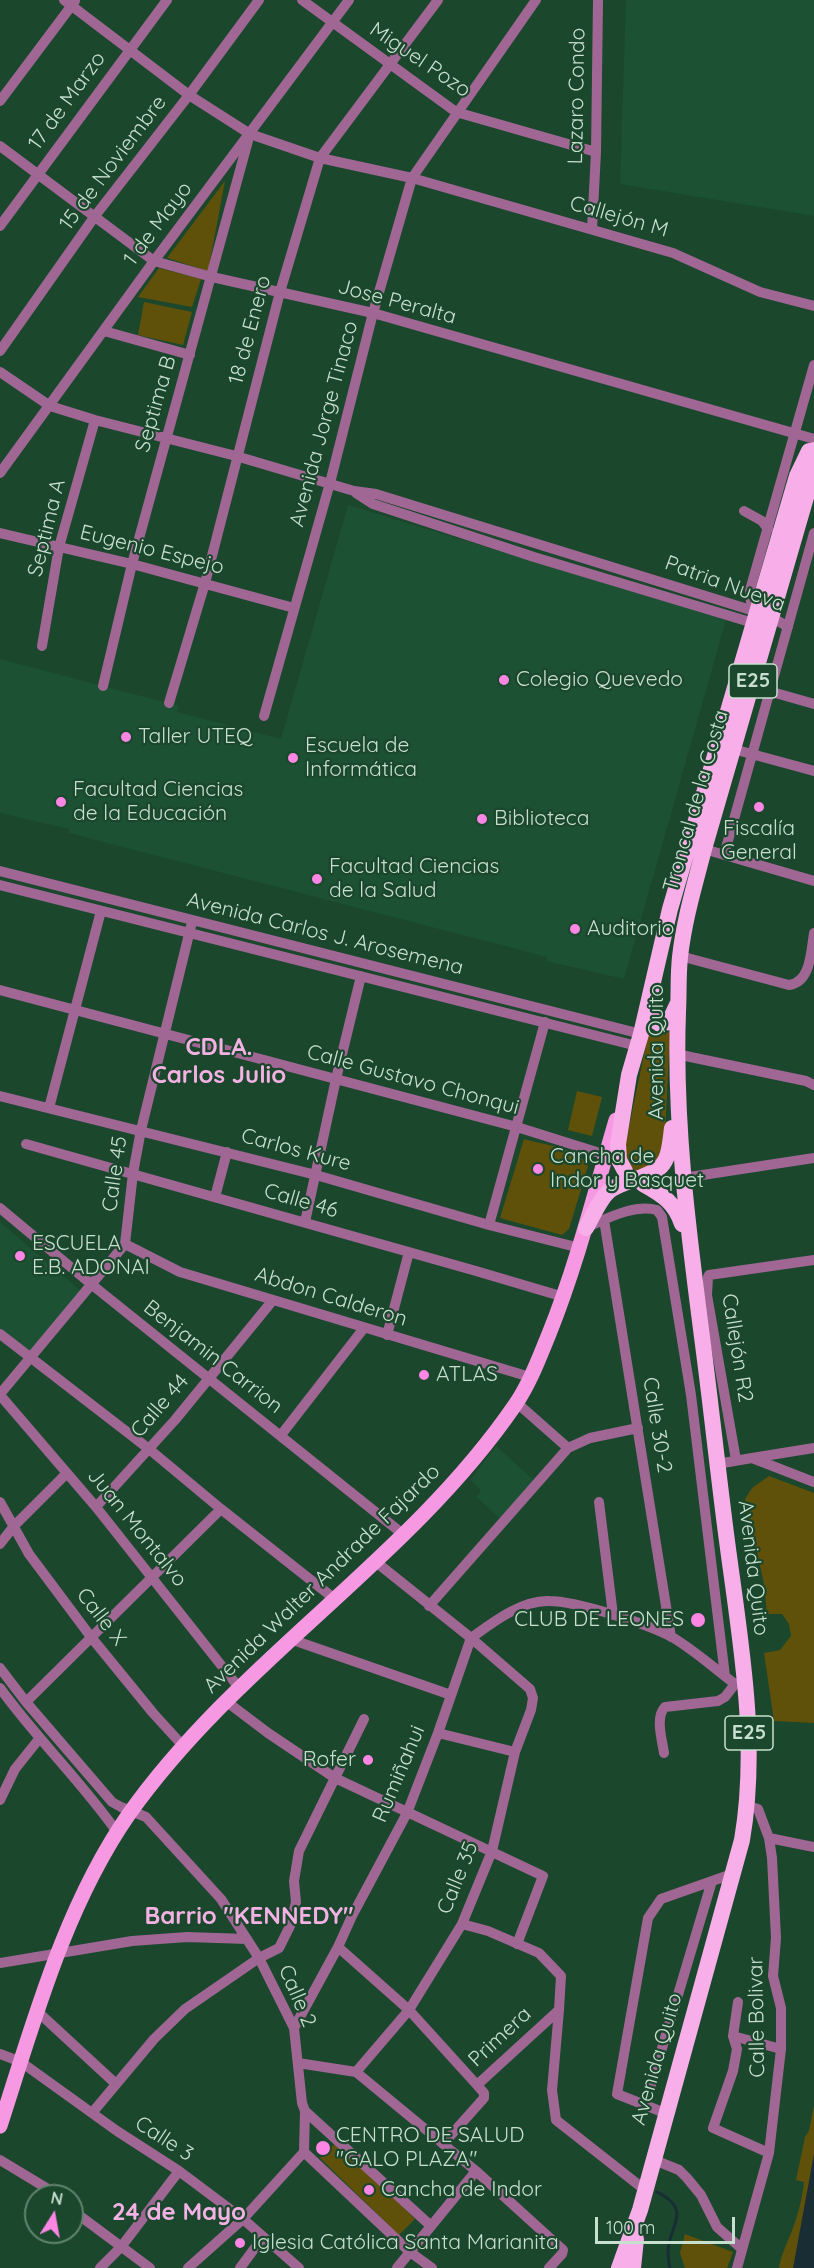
<!DOCTYPE html>
<meta charset="utf-8">
<style>
body{margin:0}
#map{position:relative;width:814px;height:2268px;overflow:hidden;background:#1b472d;font-family:Quicksand,sans-serif}
canvas{display:block}
.north{position:absolute;left:24px;top:2184px;width:60px;height:60px;box-sizing:border-box;background:#1b472d;border:2px solid #60846d;border-radius:50%;rotate:11deg;font-size:16px;font-weight:700;line-height:24px;text-align:center;color:#c7dfce}
.north::after{content:'';display:block;margin:auto;width:21px;height:27px;background:#fb86e4;clip-path:polygon(50% 0,100% 100%,50% 72%,0 100%)}
.scale{position:absolute;left:595px;top:2217px;width:140px;height:27px;box-sizing:border-box;border:3px solid #c7dfce;border-top:0;padding-left:8px;font-size:18px;line-height:21px;white-space:nowrap;color:#c7dfce;-webkit-text-stroke:4px #1b472d;paint-order:stroke}
</style>
<div id="map">
<canvas width="814" height="2268"></canvas>
<div class="north">N</div>
<div class="scale">100 m</div>
</div>
<script>
const c = document.querySelector('canvas').getContext('2d');
c.lineJoin = 'round';
function paint(path, color) {
  c.fillStyle = color;
  c.fill(path, 'evenodd');
}
function strokePath(path, color, width, dash) {
  c.strokeStyle = color;
  c.lineWidth = width;
  c.lineCap = dash ? 'butt' : 'round';
  c.setLineDash(dash || []);
  c.stroke(path);
}
function write(font, color, halo, rows, align = 'center') {
  c.font = font + ' Quicksand,sans-serif';
  c.lineWidth = 4.5;
  c.setLineDash([]);
  c.textBaseline = 'middle';
  c.strokeStyle = halo;
  c.fillStyle = color;
  for (const [text, x, y, turn = 0] of rows) {
    c.save();
    c.translate(x, y);
    c.rotate((+turn || 0) * Math.PI / 180);
    c.textAlign = isNaN(turn) ? turn : align;
    if (halo) c.strokeText(text, 0, 0);
    c.fillText(text, 0, 0);
    c.restore();
  }
}
paint(new Path2D(`
 M626,0H814V216L620,184Z
 M348,505L726,620L624,979L546,961L547,957L69,833V829L0,813V659L179,706L177,712L281,739Z
 M0,1222L81,1291L29,1353L0,1331Z
 M496,1446L536,1482L502,1520L476,1497L481,1490L470,1480Z`), '#1c5133');
paint(new Path2D(`
 M225,181L208,271L167,258Z
 M159,268L201,279L192,307L138,297Z
 M144,302L192,312L183,345L138,335Z
 M649,1031C656,1036 662,1036 670,1031L664,1154L656,1166L638,1173L627,1163L625,1146Z
 M577,1091L602,1097L592,1136L568,1130Z
 M524,1139C541,1144 581,1149 588,1166L569,1229L562,1235L500,1218Z
 M769,1476L814,1493V1723L774,1721L764,1653L780,1650L791,1636L789,1624L782,1614H767L764,1584L745,1499L752,1488Z
 M814,2105V2154L796,2268H779C781,2255 788,2241 793,2228C798,2215 803,2195 804,2182L796,2180L805,2137L809,2131Z
 M337,2142L415,2219L399,2235L320,2158Z
 M685,2234L733,2252L727,2268H685L680,2253Z`), '#60510a');
paint(new Path2D(`
 M814,2154V2268H793Z`), '#182e34');
strokePath(new Path2D(`
 M657,2192C695,2211 667,2226 668,2254C668,2258 669,2264 670,2268`), '#182e34', 3);
strokePath(new Path2D(`
 M64,0L189,95L250,134L320,158L412,178L673,253L760,292L814,306
 M302,0L456,112L596,152
 M0,101L75,1
 M0,146L154,261L212,277L373,313L814,439
 M0,226L167,0
 M592,229L596,152L598,0
 M104,331L190,355
 M0,351L95,216L189,95L259,0
 M0,372L50,406L95,420L236,456L354,491L376,494L725,602L770,616L788,627
 M0,473L154,261L349,0
 M356,493L373,504L534,557L760,625
 M744,511L762,521L768,529
 M0,533L132,564L294,608
 M757,612L751,602L750,590L814,365
 M42,646L59,547L95,420
 M103,686L132,564L248,141
 M751,686L814,704
 M169,703L205,583L280,292L320,158L438,0
 M264,716L330,483L373,313L412,178L536,0
 M733,749L814,771
 M704,849L814,881
 M724,855L814,533
 M0,871L641,1034
 M0,885L637,1046
 M680,956L789,985C811,982 811,951 814,933
 M0,990L517,1127L606,1155
 M676,1054L806,1081L814,1085
 M0,1096L316,1175L489,1225L580,1248
 M49,1108L101,911
 M26,1144L476,1271L564,1297
 M683,1178L814,1158
 M215,1197L227,1152
 M0,1208L91,1284L404,1535
 M604,1220L671,1637
 M305,1222L336,1079L361,976
 M489,1225L545,1022
 M587,1227C608,1218 634,1204 657,1210L662,1217L691,1395L725,1676
 M125,1244L180,1272L530,1377
 M0,1334L149,1449L221,1509L336,1600
 M387,1335L409,1252
 M0,1394L125,1244L133,1173L141,1130L191,926
 M0,1395L96,1507L240,1689
 M281,1435L364,1328
 M568,1448L590,1438L638,1428
 M752,1458L814,1448
 M736,1460L707,1295L708,1277L709,1275L814,1260
 M717,1464L752,1458L814,1482
 M0,1502L29,1554L91,1637L153,1713L184,1747
 M599,1502L613,1615
 M96,1507L175,1420L273,1300
 M0,1544L14,1526L67,1473
 M429,1606L568,1448L517,1403
 M293,1640L451,1695
 M0,1668L26,1702L112,1802L121,1807L146,1817L221,1899L259,1958L294,2028L302,2103L305,2111L431,2226
 M0,1688C37,1739 81,1781 117,1832
 M26,1702L221,1509
 M227,1702L268,1733L335,1778L543,1876L517,1944
 M438,1733L515,1752
 M664,1753C662,1739 655,1717 665,1707L718,1701L725,1697L735,1684
 M0,1800L15,1769L39,1739
 M769,1838L814,1847
 M338,1947L409,2010L477,2085L559,2010L561,1976L539,1953L488,1931L462,1924
 M0,1963L132,1941L187,1937L247,1939
 M738,2002L733,2036L781,2049
 M559,2010L552,2090L556,2120L645,2190
 M38,2012L116,2084
 M294,2028L338,1947L352,1916L407,1813L438,1733L471,1638L376,1562
 M733,2036L737,2049L733,2071L713,2128L769,2153
 M0,2054L21,2062L117,2131L179,2171L243,2219L299,2268
 M298,2063L356,2072L409,2010L462,1924L492,1851L515,1752L531,1710L533,1698L530,1689L471,1638C492,1623 521,1600 549,1601C576,1601 648,1624 672,1637C694,1650 714,1668 735,1684L744,1683
 M356,2072L476,2171L397,2268
 M645,2105L712,1881
 M92,2113L154,2039L185,2009L259,1958L279,1948L290,1926L296,1902L294,1881L299,1851L364,1719
 M665,2113L617,2094L648,1918L661,1899L732,1874
 M443,2144L484,2098V2093L477,2085
 M304,2152L410,2252L432,2268
 M652,2159L679,2170L687,2178L701,2195L717,2227L742,2249
 M0,2160L48,2189L56,2196
 M476,2171L563,2250L562,2254L549,2268
 M72,2210L150,2268
 M100,2268L121,2247L179,2171
 M188,2268L243,2219L304,2152L305,2111
 M240,2268L263,2237
 M737,2268L769,2153L781,2049V2008L773,1976L776,1938L772,1858L769,1838L758,1809L748,1806`), '#a06794', 10);
strokePath(new Path2D(`
 M0,2126C34,2021 65,1906 129,1814C238,1660 408,1561 515,1405C530,1383 539,1358 549,1334C577,1264 595,1192 616,1120`), '#f699e2', 15);
strokePath(new Path2D(`
 M649,1002L651,1018L660,1024L669,1022L677,1005
 M625,1171L619,1160L618,1144L629,1075L641,1034L670,909L797,476L809,451
 M643,1184C663,1195 675,1203 682,1224
 M586,1228C593,1216 599,1200 609,1191C615,1186 623,1184 630,1181C666,1170 668,1164 672,1128
 M619,2268L640,2210L742,1840C759,1741 740,1640 727,1541C718,1473 711,1405 702,1337C688,1229 674,1121 678,1012C679,993 678,975 680,957C684,920 695,884 704,849L811,480L814,450
 M633,2268L636,2239`), '#f8aee8', 16);
for (const [x, y, r, color] of [
 [504,680,6,"#fb86e4"],
 [126,737,6,"#fb86e4"],
 [293,758,6,"#fb86e4"],
 [61,802,6,"#fb86e4"],
 [759,807,6,"#fb86e4"],
 [482,819,6,"#fb86e4"],
 [317,879,6,"#fb86e4"],
 [575,929,6,"#fb86e4"],
 [538,1169,6,"#fb86e4"],
 [20,1256,6,"#fb86e4"],
 [424,1375,6,"#fb86e4"],
 [698,1620,8,"#fb86e4"],
 [368,1760,6,"#fb86e4"],
 [323,2148,8,"#fb86e4"],
 [369,2190,6,"#fb86e4"],
 [240,2243,6,"#fb86e4"]
]) {
  const dot = new Path2D();
  dot.arc(x, y, r, 0, 2 * Math.PI);
  c.fillStyle = color;
  c.fill(dot);
  strokePath(dot, '#1b472d', 2);
}
for (const [x, y, w] of [
 [753,681,48],
 [749,1733,48]
]) {
  const box = new Path2D();
  box.roundRect(x - w / 2, y - 17, w, 34, 4.5);
  c.fillStyle = '#1b472d';
  c.fill(box);
  strokePath(box, '#c7dfce', 1.5);
}
write('bold 20px', '#c7dfce', null, [
 ["E25",753,681],
 ["E25",749,1733]
]);
write('21px', '#c7dfce', '#1b472d', [
 ["Miguel Pozo",420,60,34],
 ["Lazaro Condo",577,96,-89],
 ["17 de Marzo",67,101,-54],
 ["15 de Noviembre",113,163,-53],
 ["Callejón M",619,217,16],
 ["1 de Mayo",158,224,-53],
 ["Jose Peralta",397,302,15],
 ["18 de Enero",250,330,-75],
 ["Septima B",156,404,-74],
 ["Avenida Jorge Tinaco",324,424,-75],
 ["Septima A",47,528,-76],
 ["Eugenio Espejo",152,550,14],
 ["Patria Nueva",725,584,20],
 ["Troncal de la Costa",696,801,-74],
 ["Avenida Carlos J. Arosemena",325,934,14],
 ["Avenida Quito",657,1052,-90],
 ["Calle Gustavo Chonqui",413,1080,15],
 ["Carlos Kure",296,1150,15],
 ["Calle 45",115,1174,-82],
 ["Calle 46",301,1201,16],
 ["Abdon Calderon",331,1297,17],
 ["Callejón R2",737,1348,81],
 ["Benjamin Carrion",213,1357,38],
 ["Calle 44",160,1406,-49],
 ["Calle 30-2",657,1425,81],
 ["Juan Montalvo",137,1528,51],
 ["Avenida Quito",753,1568,83],
 ["Avenida Walter Andrade Fajardo",322,1579,-44],
 ["Calle X",101,1617,52],
 ["Rumiñahui",399,1774,-67],
 ["Calle 35",458,1878,-68],
 ["Calle 2",297,1996,67],
 ["Calle Bolivar",757,2017,-91],
 ["Primera",500,2037,-43],
 ["Avenida Quito",657,2059,-74],
 ["Calle 3",164,2139,33]
]);
write('21px', '#c7dfce', '#1b472d', [
 ["Colegio Quevedo",516,680],
 ["Taller UTEQ",138,737],
 ["Escuela de",305,746],
 ["Informática",305,770],
 ["Facultad Ciencias",73,790],
 ["de la Educación",73,814],
 ["Biblioteca",494,819],
 ["Fiscalía",759,829,"center"],
 ["General",759,853,"center"],
 ["Facultad Ciencias",329,867],
 ["de la Salud",329,891],
 ["Auditorio",587,929],
 ["Cancha de",550,1157],
 ["Indor y Basquet",550,1181],
 ["ESCUELA",32,1244],
 ["E.B. ADONAI",32,1268],
 ["ATLAS",436,1375],
 ["CLUB DE LEONES",684,1620,"right"],
 ["Rofer",356,1760,"right"],
 ["CENTRO DE SALUD",336,2136],
 ["\"GALO PLAZA\"",336,2160],
 ["Cancha de Indor",381,2190],
 ["Iglesia Católica Santa Marianita",252,2243]
], 'left');
write('bold 24px', '#f4b2e4', '#1b472d', [
 ["CDLA.",219,1048],
 ["Carlos Julio",219,1076],
 ["Barrio \"KENNEDY\"",249,1917],
 ["24 de Mayo",179,2213]
]);
</script>
